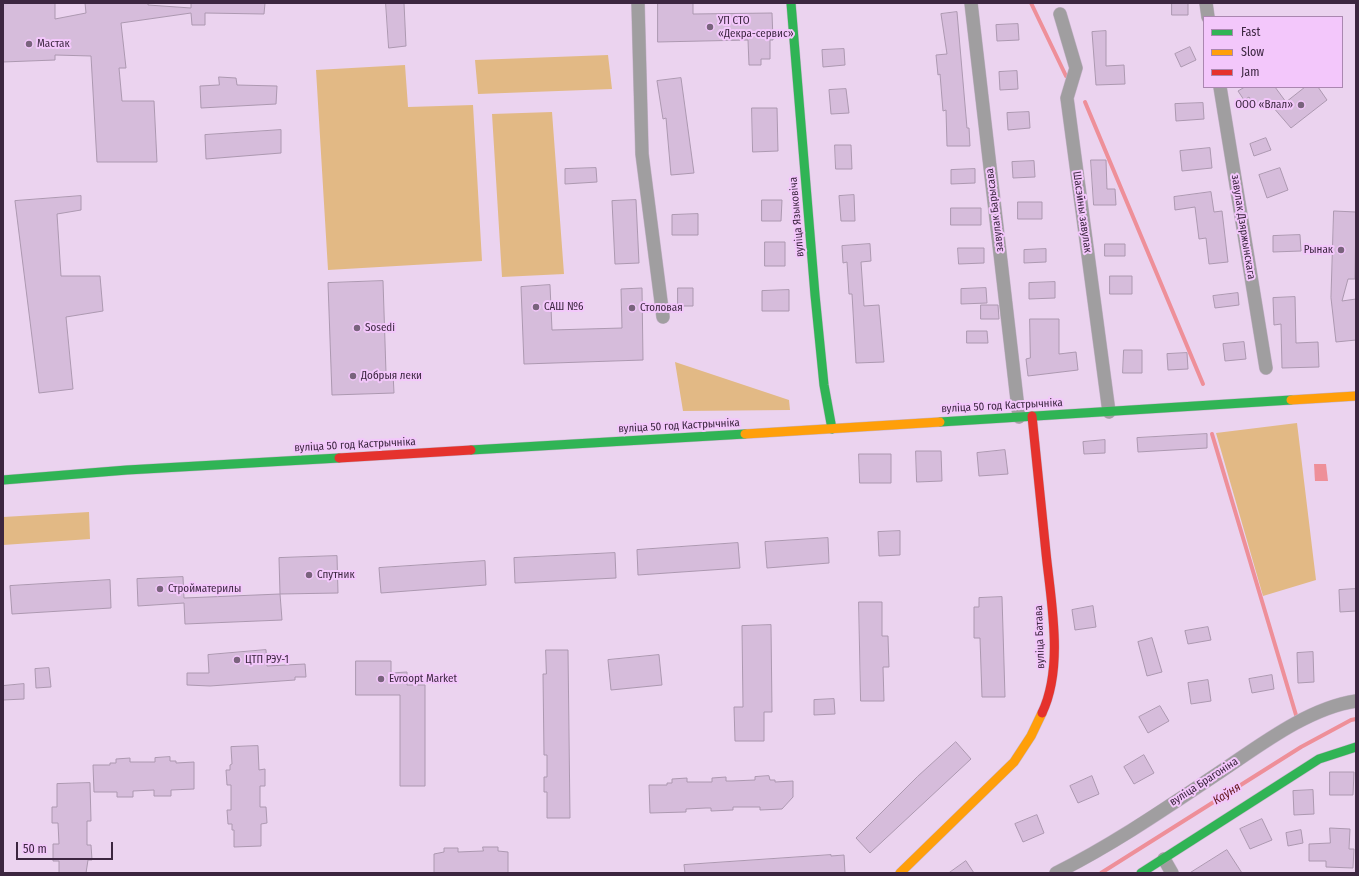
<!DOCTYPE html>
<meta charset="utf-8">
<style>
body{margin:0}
#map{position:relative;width:1359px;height:876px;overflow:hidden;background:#ebd3ef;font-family:"Fira Sans Condensed",sans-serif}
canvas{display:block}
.frame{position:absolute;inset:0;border:4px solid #3c2640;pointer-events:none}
.legend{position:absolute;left:1203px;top:16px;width:140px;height:72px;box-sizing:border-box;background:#f3c7fb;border:1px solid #aa87b0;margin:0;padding:5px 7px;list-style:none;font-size:12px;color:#3c2640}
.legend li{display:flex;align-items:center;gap:8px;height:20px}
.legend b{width:20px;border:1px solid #aa87b0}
.scale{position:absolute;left:16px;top:842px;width:97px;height:18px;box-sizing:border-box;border:2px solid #3c2640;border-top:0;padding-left:5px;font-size:12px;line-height:14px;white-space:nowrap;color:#3c2640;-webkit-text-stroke:3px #f3c7fb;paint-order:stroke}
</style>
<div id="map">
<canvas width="1359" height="876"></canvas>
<div class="frame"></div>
<ul class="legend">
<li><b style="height:5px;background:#30b455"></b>Fast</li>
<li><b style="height:5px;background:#ff9f0a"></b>Slow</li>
<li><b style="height:5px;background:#e5322d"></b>Jam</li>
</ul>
<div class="scale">50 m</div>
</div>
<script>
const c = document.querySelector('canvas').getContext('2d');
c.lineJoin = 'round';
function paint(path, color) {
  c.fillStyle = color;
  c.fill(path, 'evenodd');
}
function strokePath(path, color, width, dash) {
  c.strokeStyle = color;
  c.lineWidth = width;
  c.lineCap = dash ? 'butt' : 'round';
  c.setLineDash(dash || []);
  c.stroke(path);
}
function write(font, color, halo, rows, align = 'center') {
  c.font = font + ' "Fira Sans Condensed",sans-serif';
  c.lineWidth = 4;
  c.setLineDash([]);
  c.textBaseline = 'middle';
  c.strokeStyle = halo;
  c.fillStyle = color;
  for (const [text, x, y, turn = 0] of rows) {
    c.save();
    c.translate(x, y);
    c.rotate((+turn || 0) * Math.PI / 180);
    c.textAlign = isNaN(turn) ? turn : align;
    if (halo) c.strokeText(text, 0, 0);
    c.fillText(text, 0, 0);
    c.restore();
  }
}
paint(new Path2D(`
 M608,55L612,89L478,94L475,60Z
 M405,65L408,107L473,105L482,261L328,270L316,70Z
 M552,112L564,274L502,277L492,114Z
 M675,362L789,400L790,410L683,411Z
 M1297,423L1316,580L1263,596L1216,433Z
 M89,512L90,539L3,545V517Z`), '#e2b985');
paint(new Path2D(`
 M1314,464H1326L1328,481H1315Z`), '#ee8f99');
strokePath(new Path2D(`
 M1031,3L1066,76
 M1085,102L1203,384
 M1212,434L1296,715
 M1101,873L1301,747L1351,720L1356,719`), '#ee8f99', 4);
const building = new Path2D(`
 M3,3H55V19L86,13L85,3H148V5L191,8V3H265L264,14L205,13V25H192L191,13L121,23L126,68H119L122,101H154L157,162H97L91,56L55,55V60L3,62Z
 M386,3H404L406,46L389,48Z
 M658,3H693V14L772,13L773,40H770V59H761V65H749L748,40L658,42Z
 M1172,3H1188V15H1172Z
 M957,12L967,128H969L970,146H947L946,110L943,111L940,74L938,75L936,55L947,54L941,14Z
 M1018,24L1019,40L997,41L996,25Z
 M1106,31V66L1124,65L1125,84L1096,85L1092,32Z
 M1190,47L1196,60L1181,67L1175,54Z
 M844,49L845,65L823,67L822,50Z
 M1017,71L1018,89L1000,90L999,72Z
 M219,77L236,78L237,85L277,86L276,104L201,108L200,86L219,85Z
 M681,78L694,173L671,175L666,118L663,119L657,81Z
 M1242,87H1275L1286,102L1305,87H1318L1327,100L1291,128L1266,99L1255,106L1249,97L1244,100L1238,91L1243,88Z
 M846,89L849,113L831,114L829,90Z
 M1203,103L1204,119L1176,121L1175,104Z
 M752,108H777L778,151L753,152Z
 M1029,112L1030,128L1008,130L1007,113Z
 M281,130V153L206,159L205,135Z
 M1266,138L1271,150L1254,156L1250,144Z
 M835,145H851L852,169H836Z
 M1210,148L1212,168L1182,171L1180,151Z
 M1091,160H1106L1107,189H1115L1116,205H1094Z
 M1034,161L1035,177L1013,178L1012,162Z
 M596,168L597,182L565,184V169Z
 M1280,168L1288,190L1267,198L1259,175Z
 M975,169V183L951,184V170Z
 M1211,192L1214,212L1222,211L1228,262L1209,264L1206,238L1199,239L1195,207L1175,210L1174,197Z
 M854,195L855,221H841L839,196Z
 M81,196V210L57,214L61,276H100L103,311L66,317L73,389L39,393L15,201Z
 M636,200L639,263L615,264L612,201Z
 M762,200H782L781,221H762Z
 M1018,202H1042V219H1018Z
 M951,208H981V225H951Z
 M1334,211L1356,212L1355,279H1348L1342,301L1356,299V340L1336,342L1331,298Z
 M698,214V235H672V215Z
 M1300,235L1301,251L1273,252V236Z
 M765,242H785V266H765Z
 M870,244L871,261L861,262L864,306L879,305L884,362L856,363L852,294H849L847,262L843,263L842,246Z
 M1105,244H1125V256H1105Z
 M958,248H984V263L959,264Z
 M1046,249V262L1024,263V250Z
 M1110,276H1132V294H1110Z
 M383,281L386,373H393L394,393L332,395L328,283Z
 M1055,282V298L1029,299V283Z
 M550,285L552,330L622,328L621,289L642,288L643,360L524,364L521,287Z
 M678,288H693V306H678Z
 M986,288L987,303L961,304V289Z
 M789,290V311H762V291Z
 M1238,293L1239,305L1215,308L1213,296Z
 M1295,297L1296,343L1318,342L1319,367L1282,368L1281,324L1274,325L1273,298Z
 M981,305H998L999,319H981Z
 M1030,319H1059V354L1076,352L1078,370L1028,376L1026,359L1030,358Z
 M967,331H987L988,343H967Z
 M1244,342L1246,359L1225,361L1223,344Z
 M1124,350H1142V373H1123Z
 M1187,353L1188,369L1168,370L1167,354Z
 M1207,434V448L1138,452L1137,438Z
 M1105,440V453L1084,454L1083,442Z
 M1005,450L1008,474L979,476L977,453Z
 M916,451H941L942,481L917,482Z
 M859,454H891V483H860Z
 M900,531V555L879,556L878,532Z
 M828,538L829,563L767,568L765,542Z
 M738,543L740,568L638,575L637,550Z
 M615,553L616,578L515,583L514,558Z
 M337,556L338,593L280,594L279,558Z
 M485,561L486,585L381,593L379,568Z
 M183,577L184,598L280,594L282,620L185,624L184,603L138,606L137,579Z
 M110,580L111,608L12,614L10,586Z
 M1356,589V611L1340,612L1339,590Z
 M1002,597L1005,697H982L980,638H974V607H979V598Z
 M859,602H882V636H888L889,667H883L884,701H861Z
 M1093,606L1096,627L1075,630L1072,610Z
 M771,625L772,712H764V741H735L734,707H743L742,626Z
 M1208,627L1211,640L1188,644L1185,631Z
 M1152,638L1162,672L1147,676L1138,642Z
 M266,650L267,666L305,664L306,677H295V680L210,686L187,685V673H209L208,655Z
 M546,650H568L570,818H547V792H544V777H547V755H544L543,674H546Z
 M1313,652L1314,682L1298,683L1297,653Z
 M659,655L662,685L611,690L608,660Z
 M356,661H391V673L407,672V685H425V786H400V695H356Z
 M49,668L51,687L36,688L35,669Z
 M1272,675L1274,689L1252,693L1249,679Z
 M1208,680L1211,701L1191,704L1188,683Z
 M24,684V699L3,700V686Z
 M834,699L835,714L814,715V700Z
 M1160,706L1169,721L1148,733L1139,717Z
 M956,742L971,759L870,853L856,838L917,777Z
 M258,746L259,770L265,769V786H260V807H266L267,823L261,824V846L234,847V830H232V824H228L227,810H231V785H227L226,770H230V765L232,764L231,747Z
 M1144,755L1154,773L1134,784L1124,767Z
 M170,757V761H176V763L194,762V789L171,790V796H154V790L133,791V797H117V792H94L93,765H110V763H116V759L130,758V762H155V758Z
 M1330,772H1354L1353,795H1330Z
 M769,776L770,780H775V782L793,781V797L782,809L760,810V807H733V810L711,811V808H706L686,809V812L650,813L649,785H667V783H672V779L687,778V782H712V778L726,777V781H732L755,780V777Z
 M1092,776L1099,794L1078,803L1070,786Z
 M90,783L91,821H87V845H91L92,860H88L86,873H59V861H53V844H59L58,823H52V807H57V784Z
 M1313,790L1314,814L1294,815L1293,791Z
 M1037,815L1044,833L1023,842L1015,824Z
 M1262,819L1272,840L1250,849L1240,829Z
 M1330,828L1350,829L1349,849H1354L1353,868L1326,867V861H1309V844L1330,843Z
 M1301,830L1303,843L1288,846L1286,833Z
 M483,847H498V851L508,852V873H434V854L444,852V848H458V852L483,851Z
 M1227,850L1242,873H1190Z
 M831,855V856L844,855L845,873H685L684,865Z
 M966,861L974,873H949Z`);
paint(building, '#d6bcdb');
strokePath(building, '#ac98b0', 1);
const street = new Path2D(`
 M638,3L642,154L663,317
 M971,3L1019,417
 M1206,3L1208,17
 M1060,14L1076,68L1067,98L1109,412
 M1220,87L1266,368
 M1164,859L1172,873
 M1056,873C1114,844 1166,808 1220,772C1259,746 1308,708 1356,701`);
const fast = new Path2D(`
 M791,3L815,295L824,385L832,429
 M940,422L1291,400
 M471,450L745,434
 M3,480L127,470L339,458
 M1141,873L1319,759L1356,747`);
const slow = new Path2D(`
 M1291,400L1356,396
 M745,434L940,422
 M900,873L1014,762L1031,736L1042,713`);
const jam = new Path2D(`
 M1032,416C1037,462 1041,507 1046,553C1051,602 1064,667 1042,713
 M339,458L471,450`);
strokePath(street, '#c6b3ca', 14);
strokePath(fast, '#c6b3ca', 10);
strokePath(slow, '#c6b3ca', 10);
strokePath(jam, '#c6b3ca', 10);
strokePath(street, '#a09ea0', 13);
strokePath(fast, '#30b455', 9);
strokePath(slow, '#ff9f0a', 9);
strokePath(jam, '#e5322d', 9);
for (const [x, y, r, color] of [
 [710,27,4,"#79637d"],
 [29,44,4,"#79637d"],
 [1301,105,4,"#79637d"],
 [1341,250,4,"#79637d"],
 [536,307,4,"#79637d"],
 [632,308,4,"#79637d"],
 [357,328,4,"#79637d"],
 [353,376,4,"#79637d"],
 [309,575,4,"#79637d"],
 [160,589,4,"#79637d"],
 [237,660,4,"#79637d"],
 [381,679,4,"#79637d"]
]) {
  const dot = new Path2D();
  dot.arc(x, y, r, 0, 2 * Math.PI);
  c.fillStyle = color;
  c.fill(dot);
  strokePath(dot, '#f3c7fb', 1.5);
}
write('11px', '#3c2640', '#f3c7fb', [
 ["УП СТО",718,21],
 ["«Декра-сервис»",718,34],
 ["Мастак",37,44],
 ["ООО «Влал»",1293,105,"right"],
 ["Рынак",1333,250,"right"],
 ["САШ №6",544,307],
 ["Столовая",640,308],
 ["Sosedi",365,328],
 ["Добрыя леки",361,376],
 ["Спутник",317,575],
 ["Стройматерилы",168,589],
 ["ЦТП РЭУ-1",245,660],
 ["Evroopt Market",389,679]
], 'left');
write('11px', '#3c2640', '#f3c7fb', [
 ["завулак Барысава",995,210,-97],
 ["Шасэйны завулак",1082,212,82],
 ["вуліца Языковіча",797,217,-95],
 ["завулак Дзяржынскага",1243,227,81],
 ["вуліца 50 год Кастрычніка",1002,406,-3],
 ["вуліца 50 год Кастрычніка",679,426,-3],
 ["вуліца 50 год Кастрычніка",355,445,-3],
 ["вуліца Батава",1040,637,-92],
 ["вуліца Брагоніна",1204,782,-33]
]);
write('italic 12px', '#64151c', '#f3c7fb', [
 ["Каўня",1227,794,-32]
]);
</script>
